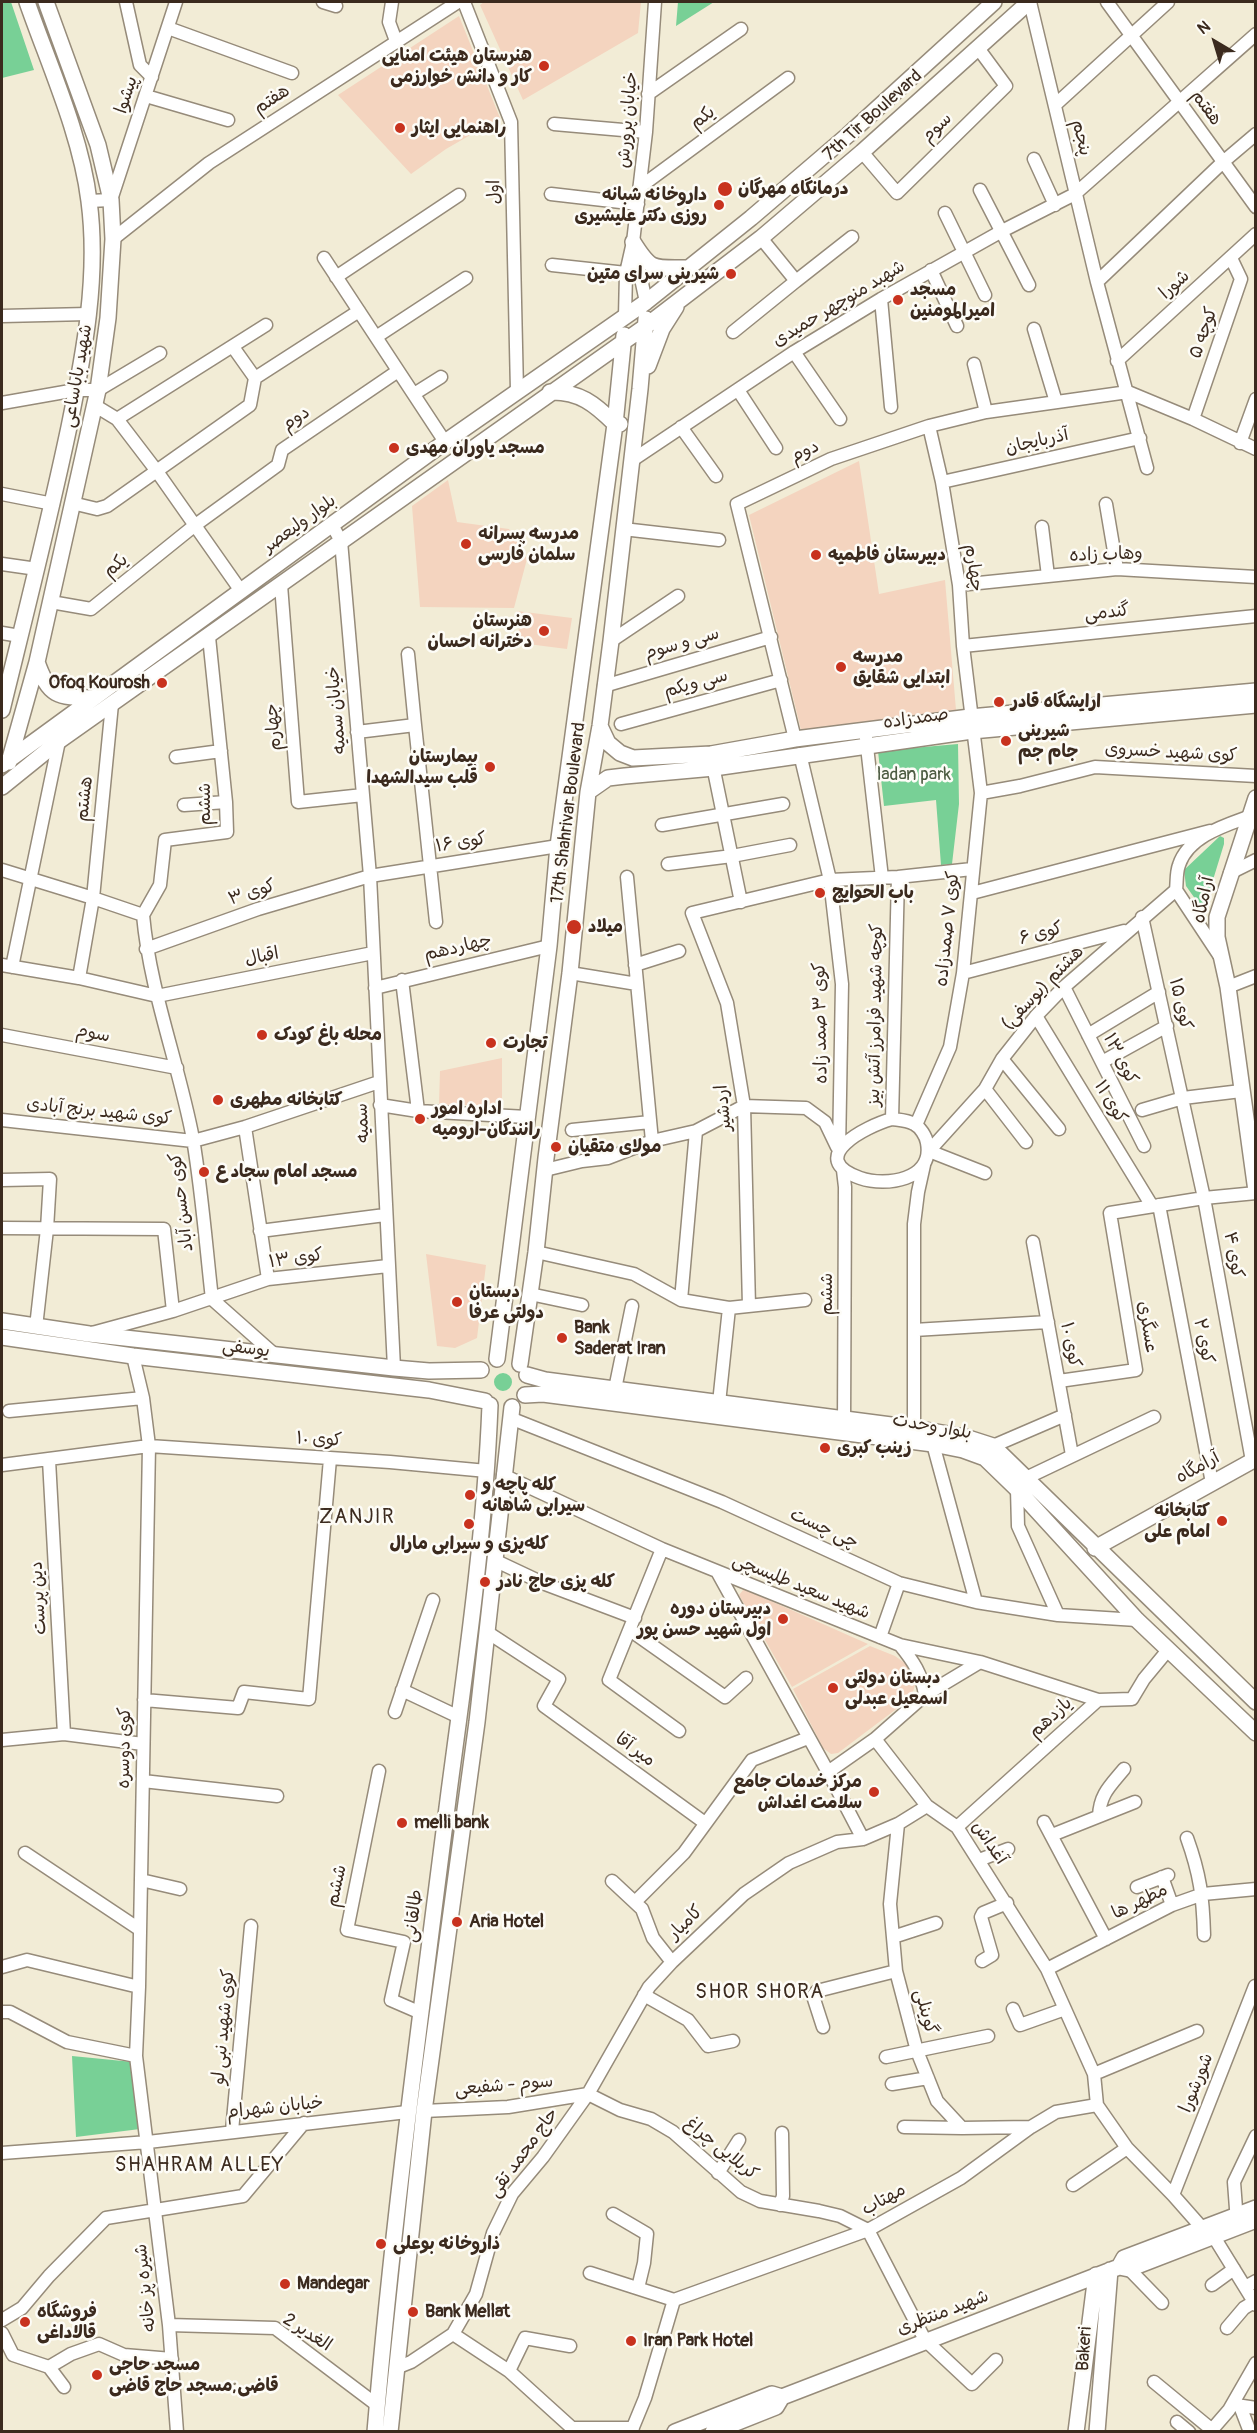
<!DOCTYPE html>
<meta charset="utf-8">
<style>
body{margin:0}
#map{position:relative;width:1257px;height:2433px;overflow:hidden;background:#f2ecd6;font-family:Pangolin,sans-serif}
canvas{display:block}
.frame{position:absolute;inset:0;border:3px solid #3b2a1e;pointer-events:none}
.north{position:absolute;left:1185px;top:12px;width:60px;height:60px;-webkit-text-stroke:4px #fdfcf7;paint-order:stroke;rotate:322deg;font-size:16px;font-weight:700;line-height:24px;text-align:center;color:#3b2a1e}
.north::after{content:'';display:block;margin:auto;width:21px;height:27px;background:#3b2a1e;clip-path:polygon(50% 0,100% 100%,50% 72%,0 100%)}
</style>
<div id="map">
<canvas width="1257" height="2433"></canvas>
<div class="frame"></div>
<div class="north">N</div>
</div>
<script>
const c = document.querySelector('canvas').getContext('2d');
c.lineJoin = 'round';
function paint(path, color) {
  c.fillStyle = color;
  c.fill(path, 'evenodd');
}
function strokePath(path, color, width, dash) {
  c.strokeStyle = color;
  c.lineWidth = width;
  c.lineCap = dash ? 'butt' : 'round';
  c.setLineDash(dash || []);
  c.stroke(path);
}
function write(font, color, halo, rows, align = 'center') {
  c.font = font + ' Pangolin,"Playpen Sans Arabic",sans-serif';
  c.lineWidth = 5;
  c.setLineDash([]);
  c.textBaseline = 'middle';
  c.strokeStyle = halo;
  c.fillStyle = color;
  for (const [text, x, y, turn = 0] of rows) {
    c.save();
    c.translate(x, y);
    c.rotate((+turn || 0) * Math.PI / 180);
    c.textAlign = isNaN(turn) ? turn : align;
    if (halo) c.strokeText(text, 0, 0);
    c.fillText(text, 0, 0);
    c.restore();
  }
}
paint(new Path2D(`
 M484,2H641L638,33L523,100L480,5Z
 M459,16L500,118L446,149L411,174L338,95Z
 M859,461L879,594L945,580L956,710L801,730L749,515Z
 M448,480L457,522L509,529L527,559L514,608L420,607L412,506Z
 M517,611L572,618L567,649L520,643Z
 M502,1058V1105H439L440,1071Z
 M426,1254L486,1265L477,1338L455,1348L437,1346Z
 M744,1589L868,1644L792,1687L739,1595Z
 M870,1646L895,1656L909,1666L915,1685L911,1698L838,1753L831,1754L823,1748L793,1689Z`), '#f4d4bf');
paint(new Path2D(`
 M2,2H11L34,70L2,78Z
 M678,2H714L676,26Z
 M958,744L959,804L952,864L941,865L936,800L884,806L878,751Z
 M1220,836L1224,838V844L1205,906L1201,907L1186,886L1184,870Z
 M494 1382a9 9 0 1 1 18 0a9 9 0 1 1-18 0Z
 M72,2056L133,2062L140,2129L76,2137Z`), '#78d096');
const minor = new Path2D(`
 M126,2L140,65L152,77
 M323,2L336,6
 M392,2L389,22L396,41
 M464,2L511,122L517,391
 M1030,2L1097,282L1147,468
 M1107,2L1256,207
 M168,28L292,73
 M648,94L741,29
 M146,96L228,120
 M1055,105L1168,2
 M554,124L646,132
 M862,152L897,193L1006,86L978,48
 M1034,159L1055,205
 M640,187L788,78
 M980,190L1029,285
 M551,194L638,204
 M89,201L111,200L176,2
 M945,213L985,295
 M113,239L209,163L458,2
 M634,246L646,302
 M324,258L445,442
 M552,265L626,273
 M931,270L957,326
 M336,277L459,195
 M796,281L852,237
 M1097,282L1223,162L1256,134
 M881,299L891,407
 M2,316L88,314
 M625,317L626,273L633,242L646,132L655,2
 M1034,329L1056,402
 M733,332L796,281L761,238
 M376,337L466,278
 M233,347L255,378
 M794,352L840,419
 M1117,361L1256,234
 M974,364L986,412
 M255,378L359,311
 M738,390L776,448
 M414,394L441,377
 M2,403L76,390H98L160,353
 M94,405L117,419L156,470L241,591
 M117,419L266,325
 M1193,419L1241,279L1231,258
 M681,427L716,476
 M1240,443L1256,399
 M631,461L794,352L881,299L1002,231L1075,194L1256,34
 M942,482L1140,438
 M2,494L53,504
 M72,503L97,509L107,506L250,405L255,378
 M1106,504L1117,569
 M332,525L341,541L370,876L394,1368
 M1042,527L1048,576
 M623,529L719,540
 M2,564L37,569
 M281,585L298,802L363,795
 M959,585L1117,569L1256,577
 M51,602L91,609L194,526L278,465L282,450L398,371
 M2,633L20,636
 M611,641L678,596
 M963,646L1256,616
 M408,654L415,725
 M604,686L771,637
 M621,724L781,680
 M357,732L415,725L436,922
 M866,738L882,878
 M795,739L737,504L831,459L929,426L986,412L1128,392L1193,419L1256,449
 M800,754L830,880L842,984L839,1151
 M176,757L221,751
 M712,761L741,902
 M981,793L1020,786L1095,767L1256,776
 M184,805L226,802
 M662,825L783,804
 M668,864L732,856L790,845
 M2,870L93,898L143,915
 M1230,873L1256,860
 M627,877L652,1141
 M972,893L1210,831
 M143,915C150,992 179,1064 193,1139C202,1192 206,1246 212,1299L274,1354
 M143,915L160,885L165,840L227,832L226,802L209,637
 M1142,917L1204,1198L1252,1461
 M146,949L258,909L370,876L558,846
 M1219,955L1176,890C1177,882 1176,873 1179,865C1188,837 1223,826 1248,817
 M2,965L79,978L157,996L373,953
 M635,965L679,951
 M12,967L59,741
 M570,973L637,984
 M963,973L1124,931
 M79,978L93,898L112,704
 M402,980L418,1111
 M1064,987L1144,1146
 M1228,987L1256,976
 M375,988L549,946
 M1036,1016L1152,1206
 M2,1035L177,1068
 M1088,1035L1159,992
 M1002,1059L1059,1129
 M1102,1062L1167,1026
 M985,1089L1026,1142
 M380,1105L418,1111L527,1117
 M1142,1110L1183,1098L1241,1091
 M892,1119C899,1120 907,1120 914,1124C920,1127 926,1136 927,1143C934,1180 886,1187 860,1178C804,1158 866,1126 892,1119Z
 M892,1119L898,877
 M2,1120L193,1141L245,1127L379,1082
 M916,1125L950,1047L963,973L981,793L963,646L959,585L942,482L929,426
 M245,1127L268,1279
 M572,1130L650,1122
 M545,1170L582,1161L608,1158L652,1141L696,1131L744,1106L806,1108L825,1122L837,1147
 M843,1170L845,1187L844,1426
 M985,1173L929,1151L985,1089L1002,1059L1036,1016L1064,987L1176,890
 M2,1180L50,1179L47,1229L36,1327
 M1159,1205L1212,1483
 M2,1228L164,1229L173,1311
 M260,1231L385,1215
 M1033,1242L1072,1455
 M536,1252L634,1274L681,1300L729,1308L805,1300
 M530,1294L582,1305
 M681,1300L696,1131
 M749,1306L744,1106L727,1003L692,913L830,880L898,877L972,869
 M914,1330L1048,1322
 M92,1333L173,1311L268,1279L388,1266
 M133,1356L143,1398L149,1446L139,1987L136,2056L169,2325L177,2432
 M1059,1381L1136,1370L1110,1213L1204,1198L1256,1193
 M615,1389L632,1306
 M719,1403L729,1308
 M9,1411L143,1398
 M510,1418L722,1502L899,1583L976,1602L1058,1615L1137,1620
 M914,1435V1224L918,1192L924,1165
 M933,1438V1444L976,1602
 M993,1446L1065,1415
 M49,1460L64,1734
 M2,1465L149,1446L390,1462L487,1471
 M503,1475L662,1549L900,1645L980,1662L1098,1700
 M1026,1478L1154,1417
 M1017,1489L1018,1526L1058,1615
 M662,1549L609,1680L679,1731
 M494,1560L545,1584L635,1618
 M718,1573L828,1772L863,1839
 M630,1630L725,1697L746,1678
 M487,1632L559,1679L544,1706L705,1823
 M880,1637L899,1583
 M900,1645C913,1661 922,1674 925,1695
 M980,1662L925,1695L875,1739L927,1806L957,1827L1047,1969L1094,2074L1097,2105
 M402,1690L459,1717
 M144,1700L238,1708L244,1692L309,1699L330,1459
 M395,1712L433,1600
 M2,1740L64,1734L143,1744
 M379,1771L347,1930L404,1942L391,2000L421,2013
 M828,1772L875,1739
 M143,1781L277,1796
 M1099,1816C1100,1794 1110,1786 1124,1769
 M1044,1822L1106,1939
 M898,1824L890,1904L896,1971L917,2051L937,2101L962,2128L1031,2127
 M957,1827L1098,1700L1132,1699L1144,1679L1168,1650
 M1052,1835L1135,1802
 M1187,1838C1200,1874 1203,1897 1204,1935
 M25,1853L139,1929
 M979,1860L1008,1849
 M1162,1877L1172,1905
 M141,1880L180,1889
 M612,1881L642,1909L653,1938L672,1962
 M1137,1887L1168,1875
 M635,1902L684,1853L752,1760L808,1738
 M893,1937L936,1923
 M982,1961L992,1955L981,1917L983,1913L1007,1903
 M2,1967L27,1960L139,1987
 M1047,1969L1172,1905L1203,1894L1256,1889
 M644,1995L688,2020L708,2046L733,2041
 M1013,2009L1020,2025L1065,2009
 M2,2012H10L67,2042L136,2056
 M823,2027L813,1996L817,1991L896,1971
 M886,2057L988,2036
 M1094,2074L1197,2031
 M892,2084L928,2078
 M588,2094L620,2110L651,2119L673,2132L741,2192L760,2201L819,2211L840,2216L868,2230L925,2340L972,2384L996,2360
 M1097,2105L1127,2148L1173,2195L1203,2229
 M424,2111L508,2107L588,2094
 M904,2127L962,2128
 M232,2131L251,1926
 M2,2153L148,2142L407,2112
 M718,2173L739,2140
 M1073,2185L1127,2148
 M1173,2195L1255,1986
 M780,2205L783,2196L782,2133
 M613,2214L647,2234L644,2263L638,2288
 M1237,2222L1234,2182L1256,2136
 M1214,2237L1256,2305
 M1129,2269L1162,2303
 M590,2273L674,2300
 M1212,2285L1234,2269
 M1245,2287L1256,2281
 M674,2300L868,2230L961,2178L1031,2127L1056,2112L1097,2105
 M2,2320L22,2308L49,2276L106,2218L243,2196L304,2123
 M169,2325L275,2328L377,2405
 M1227,2328L1244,2308L1254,2302
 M2,2333L13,2355L49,2367
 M453,2334L509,2371L572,2428H633
 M396,2368L411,2362L453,2334L476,2294L493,2233L512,2194L543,2157L588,2094L649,1987L672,1962L744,1894L789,1863L837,1842L863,1839L898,1824L927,1806
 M509,2371L525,2338L570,2346
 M1154,2382L1211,2429
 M64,2387L49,2367L71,2354L99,2344L124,2355L172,2359
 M1236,2405L1256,2408
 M1240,2406L1250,2432
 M1177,2422L1189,2432
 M631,2432L645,2398L674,2300
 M1210,2432L1229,2410L1256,2363`);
const major = new Path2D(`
 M633,242C651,271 653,268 686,268
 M648,366L662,329L676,307
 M550,392C579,391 595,404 615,424H620
 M37,662C49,697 57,697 93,698
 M2,710C25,616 49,522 69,427C84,354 99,276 89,201C81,135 49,65 27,2
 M600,726L608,743L620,753L633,758L711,754L795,739L970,717L1256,691
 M9,762L37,662L98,390L108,318L113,239L111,200L98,145L46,2
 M2,765L445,442L646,302L751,218L848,135L994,2
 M2,787L59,741L646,326L761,238L862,152L1029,2
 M588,792L608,778L625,776L714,768L972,731L1256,705
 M1256,798L1217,917V937L1228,987L1256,1191
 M2,1321L89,1334L394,1368L429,1371L481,1370
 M2,1337L133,1356L429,1390L485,1401
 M497,1359L549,946L558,846L615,424L624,335
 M520,1364L536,1252L546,1158L570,973L588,792L600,726L611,641L640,389L646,319
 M527,1375L545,1380L914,1428L965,1437L993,1446L1256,1702
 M525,1395L543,1394L933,1444L963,1450L985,1458L1017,1489L1137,1620L1256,1733
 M1095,1548L1252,1461L1256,1457
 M1119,2267L1124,2258L1256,2208
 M375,2432C393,2217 422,2005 449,1792C466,1664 485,1534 490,1405
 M390,2432L424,2111L477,1722L512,1407
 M675,2432L772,2394L782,2397L1119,2267L1129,2269L1256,2220
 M713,2432L776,2407L782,2397
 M1076,2432L1096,2275
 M1097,2432L1110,2270`);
strokePath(minor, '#968b7a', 15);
strokePath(major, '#968b7a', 18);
strokePath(minor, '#fff', 12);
strokePath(major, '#fff', 15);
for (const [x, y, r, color] of [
 [544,66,6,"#c8321e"],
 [400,128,6,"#c8321e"],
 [725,189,8,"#c8321e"],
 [719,205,6,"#c8321e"],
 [731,274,6,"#c8321e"],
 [898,300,6,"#c8321e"],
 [394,448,6,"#c8321e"],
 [466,544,6,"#c8321e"],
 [816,555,6,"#c8321e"],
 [544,631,6,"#c8321e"],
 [841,667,6,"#c8321e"],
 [162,683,6,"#c8321e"],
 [999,702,6,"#c8321e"],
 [1006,741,6,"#c8321e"],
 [490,767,6,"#c8321e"],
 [820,893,6,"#c8321e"],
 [574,927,8,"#c8321e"],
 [262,1035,6,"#c8321e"],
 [491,1043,6,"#c8321e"],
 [218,1100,6,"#c8321e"],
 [420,1119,6,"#c8321e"],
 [556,1147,6,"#c8321e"],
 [204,1172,6,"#c8321e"],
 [457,1302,6,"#c8321e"],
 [562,1338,6,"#c8321e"],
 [825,1448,6,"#c8321e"],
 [470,1495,6,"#c8321e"],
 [1222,1521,6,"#c8321e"],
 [469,1524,6,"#c8321e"],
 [485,1582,6,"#c8321e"],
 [783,1619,6,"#c8321e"],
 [833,1688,6,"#c8321e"],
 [874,1792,6,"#c8321e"],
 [402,1823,6,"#c8321e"],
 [457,1922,6,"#c8321e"],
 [381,2244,6,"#c8321e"],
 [285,2284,6,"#c8321e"],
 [413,2312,6,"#c8321e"],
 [25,2322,6,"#c8321e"],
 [631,2341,6,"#c8321e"],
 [97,2375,6,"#c8321e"]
]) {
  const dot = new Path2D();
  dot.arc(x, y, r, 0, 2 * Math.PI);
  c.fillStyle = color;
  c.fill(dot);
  strokePath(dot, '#fdfcf7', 2);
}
write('bold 18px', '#3b2a1e', '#fdfcf7', [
 ["هنرستان هیئت امنایی",532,56,"right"],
 ["کار و دانش خوارزمی",532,77,"right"],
 ["راهنمایی ایثار",412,128],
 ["درمانگاه مهرگان",738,189],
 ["داروخانه شبانه",707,195,"right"],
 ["روزی دکتر علیشیری",707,216,"right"],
 ["شیرینی سرای متین",719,274,"right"],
 ["مسجد",910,290],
 ["امیرالمومنین",910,311],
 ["مسجد یاوران مهدی",406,448],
 ["مدرسه پسرانه",478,534],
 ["سلمان فارسی",478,555],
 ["دبیرستان فاطمیه",828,555],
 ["هنرستان",532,621,"right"],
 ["دخترانه احسان",532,642,"right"],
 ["مدرسه",853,657],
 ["ابتدایی شقایق",853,678],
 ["Ofoq Kourosh",150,683,"right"],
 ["ارایشگاه قادر",1011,702],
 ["شیرینی",1018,731],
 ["جام جم",1018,752],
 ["بیمارستان",478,757,"right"],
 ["قلب سیدالشهدا",478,778,"right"],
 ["باب الحوایج",832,893],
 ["میلاد",588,927],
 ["محله باغ کودک",274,1035],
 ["تجارت",503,1043],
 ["کتابخانه مطهری",230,1100],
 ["اداره امور",432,1109],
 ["رانندگان-ارومیه",432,1130],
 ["مولای متقیان",568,1147],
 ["مسجد امام سجاد ع",216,1172],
 ["دبستان",469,1292],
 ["دولتی عرفا",469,1313],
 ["Bank",574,1328],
 ["Saderat Iran",574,1349],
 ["زینب کبری",837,1448],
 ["کله پاچه و",482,1485],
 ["سیرابی شاهانه",482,1506],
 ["کتابخانه",1210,1511,"right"],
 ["امام علی",1210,1532,"right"],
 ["کله‌پزی و سیرابی مارال",469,1544,"center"],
 ["کله پزى حاج نادر",497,1582],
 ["دبیرستان دوره",771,1609,"right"],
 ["اول شهید حسن پور",771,1630,"right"],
 ["دبستان دولتی",845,1678],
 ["اسمعیل عبدلی",845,1699],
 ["مرکز خدمات جامع",862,1782,"right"],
 ["سلامت اغداش",862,1803,"right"],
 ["melli bank",414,1823],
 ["Aria Hotel",469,1922],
 ["ذاروخانه بوعلی",393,2244],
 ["Mandegar",297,2284],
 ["فروشگاه",37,2312],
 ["قالاداغی",37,2333],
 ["Bank Mellat",425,2312],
 ["Iran Park Hotel",643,2341],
 ["مسجد حاجی",109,2365],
 ["قاضی;مسجد حاج قاضی",109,2386]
], 'left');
write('18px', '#3b2a1e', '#fdfcf7', [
 ["پیشوا",127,95,-72],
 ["هفتم",272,100,-33],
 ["هفتم",1206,108,54],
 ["7th Tir Boulevard",873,116,-42],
 ["یکم",703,118,-36],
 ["خیابان پرورش",628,120,-85],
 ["سوم",937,128,-44],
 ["پنجم",1081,138,77],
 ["اول",495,192,-91],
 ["شورا",1175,285,-42],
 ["شهبد منوچهر حمیدی",839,304,-31],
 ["کوچه ۵",1204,333,-71],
 ["شهید باباساعی",78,376,-80],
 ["دوم",296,419,-34],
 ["آذربایجان",1037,442,-13],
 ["دوم",805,452,-25],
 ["بلوار ولیعصر",300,524,-36],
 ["وهاب زاده",1106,555,-2],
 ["یکم",116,566,-39],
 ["چهارم",973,568,82],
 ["گندمی",1107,613,-6],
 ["سی و سوم",682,644,-16],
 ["سی ویکم",696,684,-15],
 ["خیابان سمیه",337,710,-95],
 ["صمدزاده",916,719,-8],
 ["چهارم",274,727,-95],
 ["کوی شهید خسروی",1171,753,3],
 ["هشتم",85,799,-84],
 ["ششم",205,804,-90],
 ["17th Shahrivar Boulevard",569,813,-83],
 ["کوی ۱۶",461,843,-9],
 ["کوی ۳",252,893,-18],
 ["آرامگاه",1204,900,-78],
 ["کوی ۷ صمدزاده",948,929,-84],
 ["کوی ۶",1041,934,-15],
 ["چهاردهم",458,948,-13],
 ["اقبال",262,957,-11],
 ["هشتم (یوسفی)",1043,988,-46],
 ["کوی ۱۵",1180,1004,77],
 ["کوچه شهید فرامرز آتش بیز",876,1015,-89],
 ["کوی ۳ صمد زاده",821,1023,-91],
 ["سوم",93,1034,11],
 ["کوی ۱۳",1120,1059,63],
 ["کوی ۱۱",1110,1102,59],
 ["اردشیر",724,1108,-95],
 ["کوی شهید برنج آبادی",99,1112,6],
 ["سمیه",363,1123,-93],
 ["کوی حسن آباد",182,1202,-97],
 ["کوی ۴",1233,1255,80],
 ["کوی ۱۳",296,1259,-8],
 ["ششم",827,1294,-90],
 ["عسگری",1147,1327,81],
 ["کوی ۲",1203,1341,79],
 ["کوی ۱۰",1070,1345,79],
 ["یوسفی",246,1349,7],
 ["بلوار وحدت",932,1427,10],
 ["کوی ۱۰",319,1440,3],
 ["آرامگاه",1198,1468,-29],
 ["چی چست",824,1529,25],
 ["شهید سعید طلیسچی",801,1587,22],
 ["دین پرست",39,1598,-93],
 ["یازدهم",1051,1718,-42],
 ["کوی دوسره",125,1748,-89],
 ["میر آقا",635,1750,36],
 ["آغداش",989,1843,56],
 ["ششم",337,1886,-78],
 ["مطهر ها",1140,1902,-26],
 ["طالقانی",414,1916,-83],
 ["کامیار",686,1923,-44],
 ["گوینلی",925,2012,75],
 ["کوی شهید نبی لو",224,2027,-85],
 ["شورشورا",1197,2083,-68],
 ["سوم - شفیعی",504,2086,-5],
 ["خیابان شهرام",275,2108,-6],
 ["کربلایی چراغ",721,2149,39],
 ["حاج محمد تقی",524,2153,-54],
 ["مهتاب",884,2200,-29],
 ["شیره پز خانه",146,2288,-96],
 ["شهید منتظری",943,2313,-21],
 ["2 الغدیر",307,2333,33],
 ["Bakeri",1085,2349,-86]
]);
write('18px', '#4d5c42', '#fdfcf7', [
 ["ladan park",914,775]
]);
c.letterSpacing = '1.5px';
write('20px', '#3b2a1e', '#fdfcf7', [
 ["ZANJIR",357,1518],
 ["SHOR SHORA",760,1993],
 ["SHAHRAM ALLEY",200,2166]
]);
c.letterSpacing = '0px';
</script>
